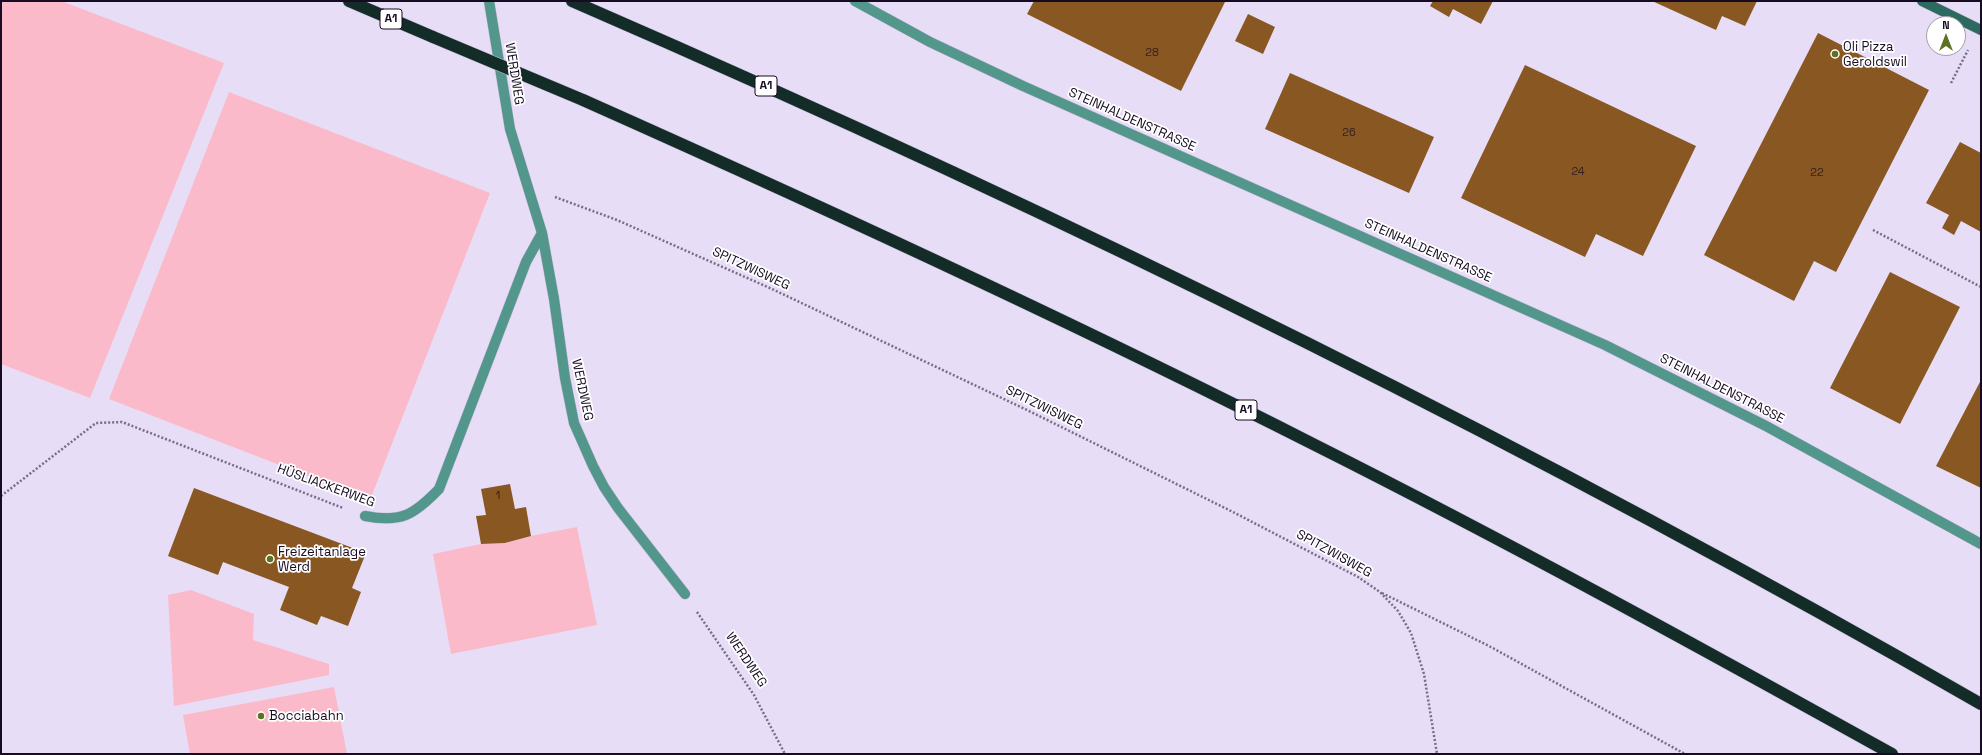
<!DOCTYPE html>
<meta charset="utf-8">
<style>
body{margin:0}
#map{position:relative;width:1982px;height:755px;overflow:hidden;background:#e7ddf7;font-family:"Space Grotesk",sans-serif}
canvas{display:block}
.frame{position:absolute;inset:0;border:2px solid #160b21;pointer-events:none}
.north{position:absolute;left:1926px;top:16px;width:40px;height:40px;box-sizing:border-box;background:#fff;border:1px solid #a29da6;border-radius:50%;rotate:0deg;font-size:11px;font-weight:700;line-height:16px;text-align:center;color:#160b21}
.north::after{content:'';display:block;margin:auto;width:14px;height:18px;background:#5c7222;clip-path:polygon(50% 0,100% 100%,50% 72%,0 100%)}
</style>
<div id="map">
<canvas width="1982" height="755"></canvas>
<div class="frame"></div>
<div class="north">N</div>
</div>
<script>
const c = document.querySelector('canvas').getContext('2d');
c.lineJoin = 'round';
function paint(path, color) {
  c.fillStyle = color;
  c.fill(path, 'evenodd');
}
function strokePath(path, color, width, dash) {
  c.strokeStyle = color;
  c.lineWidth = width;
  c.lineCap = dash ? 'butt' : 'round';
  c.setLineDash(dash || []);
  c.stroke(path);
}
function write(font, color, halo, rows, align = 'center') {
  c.font = font + ' "Space Grotesk",sans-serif';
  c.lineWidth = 3.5;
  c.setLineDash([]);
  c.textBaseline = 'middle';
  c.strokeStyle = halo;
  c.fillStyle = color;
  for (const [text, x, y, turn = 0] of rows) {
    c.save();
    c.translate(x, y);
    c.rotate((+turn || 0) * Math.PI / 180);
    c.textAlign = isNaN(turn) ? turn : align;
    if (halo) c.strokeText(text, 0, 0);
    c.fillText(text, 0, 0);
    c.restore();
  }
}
paint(new Path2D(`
 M1,1H61L224,63L90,398L1,364Z
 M229,92L490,193L370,500L109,399Z
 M577,527L597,625L451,654L433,554L481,544L505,543L531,536Z
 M191,590L254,614L253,640L329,664V675L174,706L168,595Z
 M334,687L347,754H190L183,715Z`), '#fbbac9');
paint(new Path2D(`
 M1034,1H1223L1225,2L1181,91L1027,14Z
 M1433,1H1493L1481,24L1453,9L1449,17L1430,6Z
 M1652,1H1757L1745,26L1722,16L1716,30Z
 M1248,14L1275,27L1263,54L1235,41Z
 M1818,33L1929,90L1836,272L1814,261L1794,301L1704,255Z
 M1525,65L1696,146L1643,256L1596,234L1585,257L1461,198Z
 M1290,73L1434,137L1409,193L1265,129Z
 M1960,142L1981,153V232L1961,221L1954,235L1942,228L1949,215L1926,203Z
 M1890,272L1960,307L1900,424L1830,388Z
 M1981,380V488L1936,466Z
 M510,484L515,509L526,507L531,536L505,543L481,544L476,516L486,515L481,489Z
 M194,488L366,553L352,588L361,592L348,626L321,616L317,625L280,610L289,587L223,562L218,575L168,556Z`), '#895722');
const lane = new Path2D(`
 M489,1L510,129L542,233L554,299L565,378L574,423L593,466L604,487L618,508L685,594
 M365,516C401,523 414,515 439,489L526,262L542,233`);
const street = new Path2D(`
 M855,1L930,42L1023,86L1605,345L1766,426L1981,544`);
const secondary = new Path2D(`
 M1922,1L1981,30`);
const highway = new Path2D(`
 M349,1L433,37
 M572,1C1054,210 1526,442 1981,704
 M583,100C830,210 1075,323 1315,445C1510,543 1701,648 1892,754`);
strokePath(lane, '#c6bbd5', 11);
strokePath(street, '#c6bbd5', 11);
strokePath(secondary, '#c6bbd5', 11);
strokePath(highway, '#c6bbd5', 13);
strokePath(new Path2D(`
 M1951,83L1968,50
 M555,197L617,220L772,289L1027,410L1233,512L1358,577L1380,592L1398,611L1411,633L1424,674L1437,754
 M1873,230L1981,287
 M1,496L96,423L122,422L343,508
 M1382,593L1489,646L1685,754
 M697,612L754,695L785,754`), '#776d85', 2.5, [2, 2]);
strokePath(lane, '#52968c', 10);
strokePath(street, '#52968c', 10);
strokePath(secondary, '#2c6961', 10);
strokePath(highway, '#132c28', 12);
const highwayBridge = new Path2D(`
 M433,37L583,100`);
strokePath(highwayBridge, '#c6bbd5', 13, []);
strokePath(highwayBridge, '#132c28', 12);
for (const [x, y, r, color] of [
 [1835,54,4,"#5c7222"],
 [270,559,4,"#5c7222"],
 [261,716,4,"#5c7222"]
]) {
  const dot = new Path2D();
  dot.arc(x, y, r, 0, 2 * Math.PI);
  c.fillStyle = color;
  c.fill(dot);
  strokePath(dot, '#fff', 1.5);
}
write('11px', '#331e21', null, [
 ["28",1152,53],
 ["26",1349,133],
 ["24",1578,172],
 ["22",1817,173],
 ["1",498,496]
]);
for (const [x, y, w] of [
 [391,19,22],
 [766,86,22],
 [1246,410,22]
]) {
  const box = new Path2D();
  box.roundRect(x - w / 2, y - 10, w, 20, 3);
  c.fillStyle = '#fff';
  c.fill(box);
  strokePath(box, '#160b21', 1);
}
write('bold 12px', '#160b21', null, [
 ["A1",391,19],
 ["A1",766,86],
 ["A1",1246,410]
]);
write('13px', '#160b21', '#fff', [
 ["Oli Pizza",1843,47],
 ["Geroldswil",1843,62],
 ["Freizeitanlage",278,552],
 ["Werd",278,567],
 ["Bocciabahn",269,716]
], 'left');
write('13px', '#160b21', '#fff', [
 ["WERDWEG",514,74,81],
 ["STEINHALDENSTRASSE",1132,120,24],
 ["STEINHALDENSTRASSE",1428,251,24],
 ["SPITZWISWEG",751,269,25],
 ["STEINHALDENSTRASSE",1722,389,27],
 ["WERDWEG",582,390,78],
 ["SPITZWISWEG",1044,408,26],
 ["HÜSLIACKERWEG",326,486,20],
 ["SPITZWISWEG",1334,554,29],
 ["WERDWEG",746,660,56]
]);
</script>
